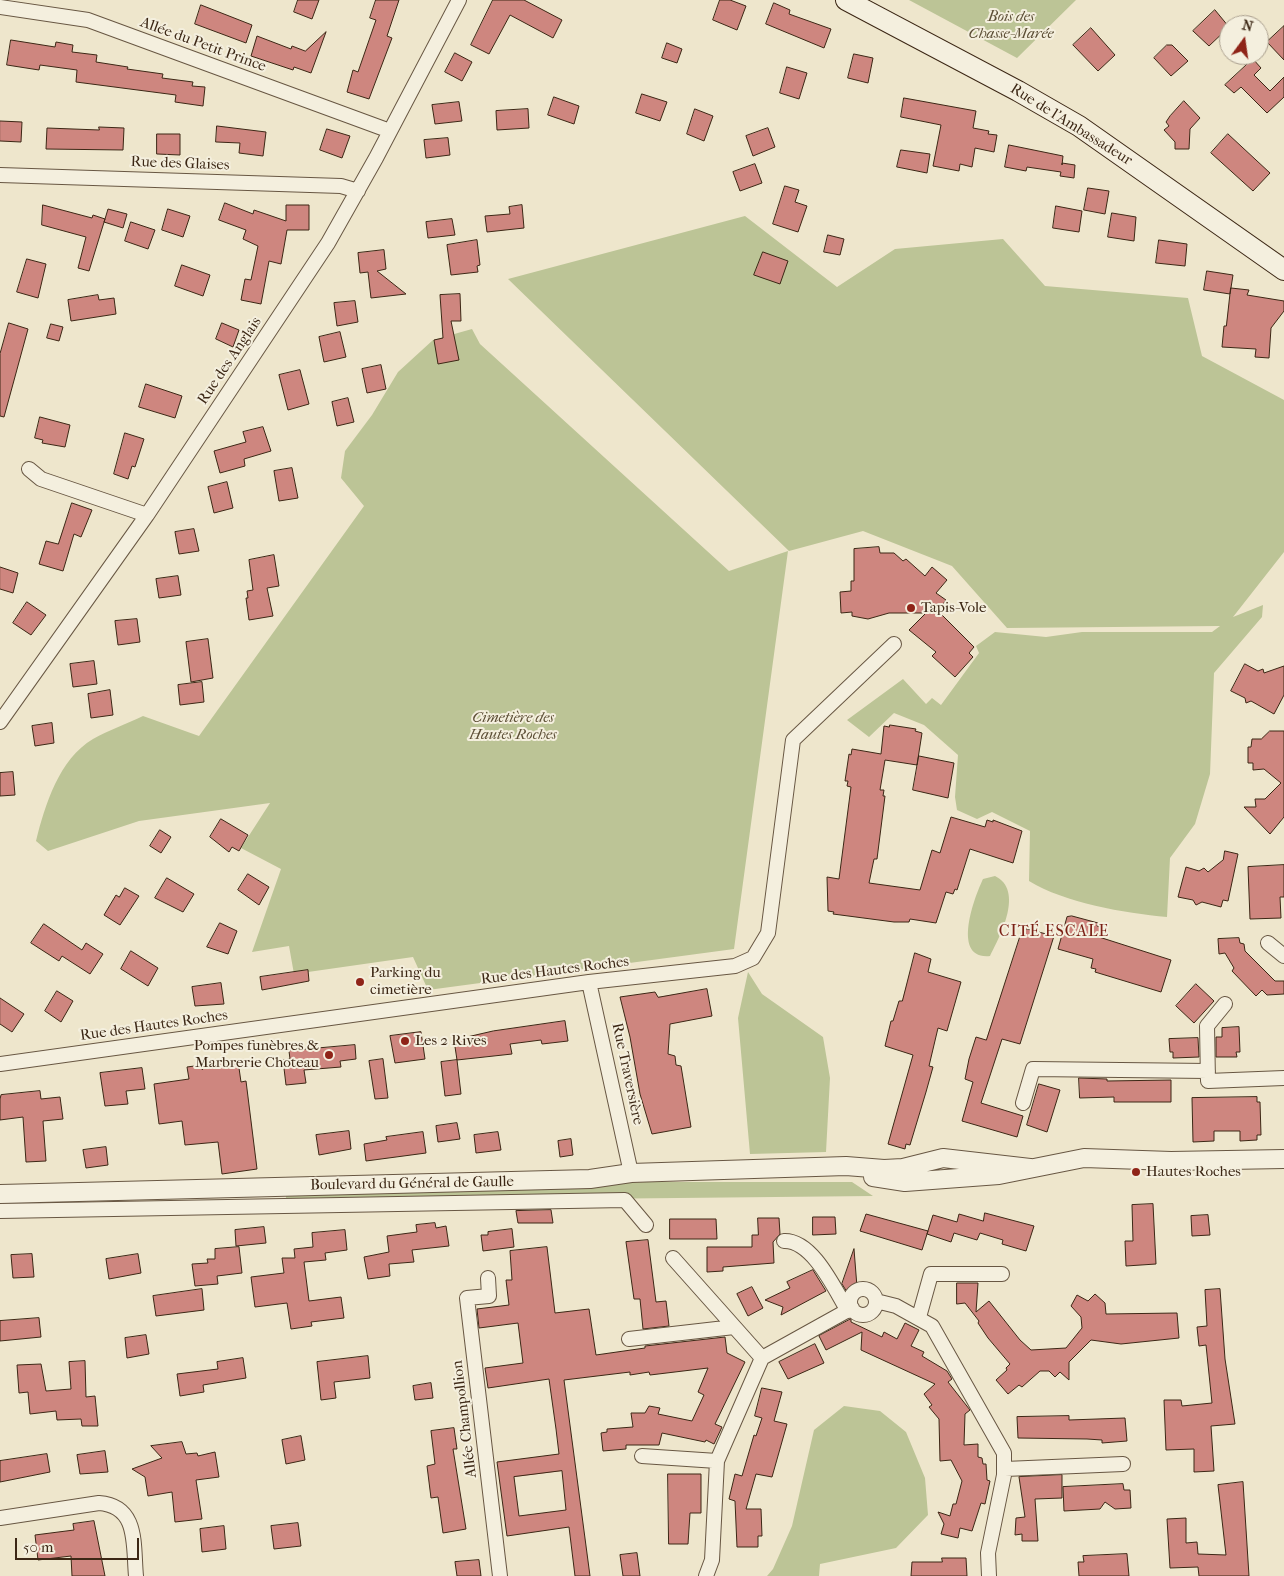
<!DOCTYPE html>
<meta charset="utf-8">
<style>
body{margin:0}
#map{position:relative;width:1284px;height:1576px;overflow:hidden;background:#eee6cc;font-family:"IM FELL French Canon",serif}
canvas{display:block}
.north{position:absolute;left:1219px;top:15px;width:50px;height:50px;box-sizing:border-box;background:#f4efde;border:1px solid #aa9f8e;border-radius:50%;rotate:14deg;font-size:14px;font-weight:700;line-height:20px;text-align:center;color:#3c2715}
.north::after{content:'';display:block;margin:auto;width:18px;height:22px;background:#8f2418;clip-path:polygon(50% 0,100% 100%,50% 72%,0 100%)}
.scale{position:absolute;left:15px;top:1538px;width:124px;height:22px;box-sizing:border-box;border:2px solid #3c2715;border-top:0;padding-left:6px;font-size:15px;line-height:18px;white-space:nowrap;color:#3c2715;-webkit-text-stroke:4px #f4efde;paint-order:stroke}
</style>
<div id="map">
<canvas width="1284" height="1576"></canvas>
<div class="north">N</div>
<div class="scale">50 m</div>
</div>
<script>
const c = document.querySelector('canvas').getContext('2d');
c.lineJoin = 'round';
function paint(path, color) {
  c.fillStyle = color;
  c.fill(path, 'evenodd');
}
function strokePath(path, color, width, dash) {
  c.strokeStyle = color;
  c.lineWidth = width;
  c.lineCap = dash ? 'butt' : 'round';
  c.setLineDash(dash || []);
  c.stroke(path);
}
function write(font, color, halo, rows, align = 'center') {
  c.font = font + ' "IM FELL French Canon",serif';
  c.lineWidth = 4;
  c.setLineDash([]);
  c.textBaseline = 'middle';
  c.strokeStyle = halo;
  c.fillStyle = color;
  for (const [text, x, y, turn = 0] of rows) {
    c.save();
    c.translate(x, y);
    c.rotate((+turn || 0) * Math.PI / 180);
    c.textAlign = isNaN(turn) ? turn : align;
    if (halo) c.strokeText(text, 0, 0);
    c.fillText(text, 0, 0);
    c.restore();
  }
}
paint(new Path2D(`
 M909,0H1076L1017,58Z
 M745,216L837,287L895,249L1003,239L1045,286L1188,298L1202,356L1284,400V552L1233,617L1263,605L1262,617L1214,673L1210,774L1195,824L1170,858L1167,917C1124,913 1065,903 1029,881L1030,831L992,812L977,819L957,810L955,797L958,755L924,725L894,713L869,737L847,720L903,679L926,704L932,698L941,705L979,653L976,646L995,632L1046,637L1082,632H1212L1220,626L1007,628L952,566L863,531L789,551L508,279Z
 M472,329L480,344L729,571L788,551L734,949L428,990L413,957L294,974L289,946L252,952L281,869L241,848L270,803L139,821L48,851L36,841C45,805 59,759 93,739C109,730 126,724 143,716L199,736L364,506L341,478L345,451L372,415L398,372L433,340Z
 M995,876C1024,890 1001,935 990,956C951,960 974,898 983,879Z
 M748,972L762,994L823,1037L830,1078L826,1152L750,1154L738,1018Z
 M646,1182H852L873,1196L286,1202V1196L288,1193Z
 M844,1406L880,1411L906,1432L925,1478L928,1515L896,1548L820,1564L819,1576H767L773,1569L792,1526L814,1430Z`), '#bcc496');
const building = new Path2D(`
 M298,0H319L312,19L294,12Z
 M376,0H399L387,36L392,38L369,99L347,92L353,70L358,72L376,20L370,18Z
 M493,0H524L562,20L553,38L510,15L489,54L471,45Z
 M720,0H730L746,6L737,30L713,20Z
 M774,3L790,10L789,14L831,29L824,48L766,24Z
 M201,5L252,25L246,43L195,24Z
 M1215,10L1229,27L1209,46L1193,31Z
 M1284,26V60L1267,42Z
 M1091,28L1115,55L1098,71L1073,45Z
 M326,32L311,73L294,67L293,70L251,56L257,36L291,49L292,46L305,51Z
 M11,40L55,47L56,42L73,45L72,52L97,55L96,62L128,67L127,69L163,74L162,78L193,82L192,86L205,87L203,106L175,102L176,95L76,82L77,70L40,65L39,70L7,65Z
 M667,43L682,49L677,63L662,58Z
 M1167,45H1172L1188,61L1171,76L1154,58Z
 M455,53L472,62L462,81L445,72Z
 M854,54L873,58L868,83L848,78Z
 M1253,59L1261,68L1254,75L1270,91L1284,77V97L1267,113L1241,87L1234,93L1225,85Z
 M787,67L807,73L799,99L780,93Z
 M642,94L667,102L660,121L636,113Z
 M554,97L579,106L574,124L548,115Z
 M904,98L976,111L973,128L989,131L988,134L997,135L994,152L975,148L972,167L960,164L959,171L933,166L941,125L901,117Z
 M1184,101L1200,118L1190,129L1189,149H1175V142L1164,130L1169,126L1166,122L1170,116Z
 M459,102L462,121L435,124L432,105Z
 M528,109L529,128L497,130L496,111Z
 M695,109L713,116L704,141L687,134Z
 M0,121L22,122L21,142L0,141Z
 M217,126L266,132L263,156L239,153L240,143L216,142Z
 M99,127L124,128L123,150L46,149L47,128L99,130Z
 M768,128L775,147L753,156L746,136Z
 M327,129L350,136L342,158L320,150Z
 M157,134H180V155L157,154Z
 M1228,134L1270,173L1253,191L1211,153Z
 M448,138L450,155L426,158L424,140Z
 M1009,145L1063,156L1062,165V163L1075,165L1074,178L1060,176L1061,172L1027,167L1026,171L1005,167Z
 M901,150L930,154L927,173L897,167Z
 M755,164L762,183L740,191L733,172Z
 M785,186L799,190L795,202L807,206L798,232L773,224Z
 M1088,188L1109,191L1105,214L1084,210Z
 M225,203L253,214L254,210L286,221V205H309V230H287L281,264L269,261L261,304L241,300L245,279L251,280L258,246L243,239L246,230L219,220Z
 M43,205L92,218L93,215L105,219L108,209L127,214L123,228L104,222L105,219L89,271L78,268L86,237L42,225Z
 M522,205L524,228L487,232L485,216L510,214L509,207Z
 M1056,206L1082,211L1079,232L1053,228Z
 M168,209L190,216L183,237L162,230Z
 M1112,213L1136,217L1134,241L1108,237Z
 M452,219L455,235L428,238L426,222Z
 M131,222L155,230L148,249L125,241Z
 M828,235L844,239L840,255L824,252Z
 M477,240L480,265L477,266L478,272L451,275L447,245Z
 M1159,240L1187,244L1185,266L1156,263Z
 M384,250L386,269L377,271L406,294L371,298L368,272L360,273L358,253Z
 M763,252L788,261L780,284L754,275Z
 M27,259L46,264L38,298L17,292Z
 M182,265L210,275L203,296L175,286Z
 M1207,271L1233,275L1230,294L1204,290Z
 M1231,288L1249,290L1247,295L1284,301V311L1271,328L1269,358L1255,357L1256,349L1222,347L1224,326H1226Z
 M460,294L461,321H451L459,360L438,364L434,340L443,338L440,295Z
 M98,295L99,300L114,298L116,314L71,321L68,300Z
 M355,301L358,322L337,326L334,303Z
 M9,323L28,329L4,417L0,416V354Z
 M222,323L239,330L233,347L216,339Z
 M51,324L63,327L59,341L47,338Z
 M340,332L346,357L324,362L319,337Z
 M381,365L386,389L367,393L362,369Z
 M300,370L309,404L288,410L279,375Z
 M146,384L182,396L175,418L139,407Z
 M348,398L354,422L337,426L332,402Z
 M40,417L70,425L65,447L42,443L43,440L35,438Z
 M263,427L271,451L244,459L245,466L220,473L214,451L246,442L243,432Z
 M125,433L144,439L135,467L132,466L128,479L114,474Z
 M292,468L298,498L279,501L274,471Z
 M227,482L233,508L214,513L208,487Z
 M72,503L92,510L81,537L74,534L63,571L39,564L46,541L58,544Z
 M194,529L199,551L179,554L175,532Z
 M879,547L880,553H894L903,561L906,559L925,576L932,567L947,580L936,593L946,600L938,611L974,647L969,653L973,657L955,677L932,656L936,652L909,630L926,613H889L868,619L852,616V612L841,613L840,592L851,591V581H854V549Z
 M274,555L279,586L267,588L273,616L249,620L246,598H248L247,591L253,590L249,560Z
 M0,567L18,573L13,593L0,589Z
 M178,576L181,595L159,598L156,579Z
 M27,602L46,615L31,635L13,623Z
 M137,619L140,642L118,645L115,621Z
 M208,639L213,678L191,682L186,642Z
 M94,661L97,684L73,687L70,664Z
 M1245,664L1258,671L1263,669L1264,673L1284,666V695L1274,714L1251,701L1246,703L1245,698L1231,691Z
 M202,682L204,702L180,705L178,685Z
 M110,690L113,715L91,718L88,694Z
 M52,723L54,743L35,746L32,726Z
 M890,725L916,729L915,731L922,733L917,765L885,760L880,790H884L883,796H885L877,859H874L869,883L920,890L932,850L940,853L951,817L985,827L987,820L993,822V820L1022,831L1013,863L970,849L957,890L955,889L953,894L946,892L936,923L910,919L909,922H894L833,914L834,912L828,911L827,877L839,879L851,787L847,786L848,781H845L849,754L851,755L852,749L881,754L884,726L889,727Z
 M1270,731H1284V817L1270,834L1244,807H1256L1255,799H1265L1281,783L1264,769L1253,770V763H1248V747H1251L1252,739H1261Z
 M919,756L954,763L948,798L913,790Z
 M13,772L15,795L0,796V773Z
 M221,819L248,835L239,851L232,847L229,852L210,837Z
 M160,830L171,837L161,853L150,846Z
 M1225,851L1238,854L1228,901L1223,900L1221,907L1202,902L1196,905L1193,900L1178,897L1186,867L1199,871L1204,868L1208,872L1223,860Z
 M1284,865V897H1280L1281,918L1250,919L1248,867Z
 M248,874L269,887L259,905L238,890Z
 M167,878L194,894L183,912L155,898Z
 M125,888L139,896L120,925L104,915L116,895L119,897Z
 M1072,916L1098,923L1097,926L1102,927L1099,937L1171,960L1161,992L1095,972L1096,969L1091,968L1093,959L1058,949L1067,917Z
 M220,923L237,931L228,954L207,947Z
 M44,924L82,950L86,943L103,954L90,974L62,956L59,961L31,943Z
 M1023,928L1054,936L1020,1044L1002,1039L981,1103L1023,1116L1017,1137L962,1121L973,1082L965,1079L969,1059L976,1037L986,1040Z
 M1239,938L1240,943L1244,944L1245,951L1275,981H1284V994L1267,995L1262,990L1256,996L1232,971L1234,968L1225,953L1219,954L1218,939Z
 M131,951L158,968L148,986L121,969Z
 M915,953L931,959L928,972L961,982L947,1031L938,1028L929,1066L933,1067L926,1092L910,1145L906,1144L905,1149L888,1144L913,1055L885,1046L891,1021H893L899,1001H902Z
 M308,970L309,981L262,990L260,977Z
 M221,983L224,1004L195,1006L192,987Z
 M1196,984L1214,1001L1194,1023L1176,1006Z
 M707,989L712,1016L670,1024L668,1054L675,1056L676,1065L681,1066L691,1127L652,1134L640,1094L630,1037L620,997L655,992L658,997Z
 M57,991L73,1001L61,1022L45,1011Z
 M0,998L24,1014L12,1032L0,1024Z
 M565,1021L568,1041L542,1044L541,1040L510,1044L512,1054L457,1060L454,1040L493,1031Z
 M1239,1027L1240,1052H1236L1237,1057H1216V1037H1222V1028Z
 M421,1032L425,1059L395,1063L390,1036Z
 M1198,1038L1199,1057L1173,1058V1052H1170L1169,1039Z
 M355,1045L356,1059L340,1061L341,1067L304,1070L306,1083L286,1085L283,1060L290,1059L289,1051Z
 M383,1059L388,1098L375,1099L369,1061Z
 M457,1060L461,1094L445,1096L441,1062Z
 M238,1061L241,1082L246,1081L257,1169L222,1174L218,1142L185,1145L182,1121L159,1124L154,1084L189,1079L187,1067L202,1065V1070L208,1064Z
 M142,1068L145,1089L126,1091L128,1104L105,1106L100,1073Z
 M1079,1078L1107,1079V1081L1171,1080V1102H1114V1097L1080,1098Z
 M1039,1084L1060,1090L1047,1132L1027,1125Z
 M40,1091L41,1099L60,1097L63,1119L43,1121L46,1161L26,1162L23,1117L0,1120V1099L1,1095Z
 M1257,1097V1102H1260L1261,1135H1257V1140L1240,1141V1131H1214V1141L1193,1142L1192,1098Z
 M457,1123L460,1139L438,1142L436,1126Z
 M349,1131L351,1149L319,1155L316,1135Z
 M423,1132L426,1153L366,1161L364,1144L387,1140L386,1137Z
 M498,1132L501,1150L476,1153L474,1135Z
 M571,1139L573,1155L560,1157L558,1141Z
 M106,1147L108,1165L86,1168L83,1150Z
 M1153,1204L1156,1264L1126,1266L1125,1241H1133L1132,1205Z
 M551,1210L553,1223H518L516,1211Z
 M985,1213L1034,1226L1026,1251L1002,1244L1003,1240L980,1233L977,1240L954,1233L951,1242L927,1234L922,1250L860,1231L866,1214L928,1231L927,1234L933,1215L957,1222L959,1214L983,1221Z
 M1208,1215L1210,1235L1192,1236L1191,1216Z
 M813,1217H835L836,1234L813,1235Z
 M758,1218H779L780,1234L773,1242L774,1263L723,1267V1271L707,1272V1247H752V1235H758Z
 M670,1219H716L717,1239H670Z
 M435,1223L436,1228L446,1226L449,1246L412,1250L414,1262L389,1264L390,1276L368,1279L364,1257L389,1252L387,1236L417,1232L416,1225Z
 M264,1227L266,1243L236,1246L235,1230Z
 M512,1229L514,1247L483,1251L481,1235H488V1232Z
 M345,1230L347,1250L325,1253L326,1260L304,1262L309,1301L341,1297L344,1318L311,1322L312,1326L291,1329L287,1303L255,1307L251,1277L284,1273L282,1258H295L294,1249L313,1247L312,1233Z
 M648,1240L656,1302L666,1301L669,1326L643,1329L640,1299H634L626,1242Z
 M239,1247L242,1273L217,1276L218,1284L195,1286L192,1264L208,1263L207,1259H215V1249Z
 M547,1247L555,1313L589,1309L596,1355L645,1348V1346L725,1337L727,1353L745,1362L715,1424L722,1427L714,1444L706,1440L705,1442L662,1433L659,1445H626V1449L603,1451L601,1433L607,1432V1429L633,1427L631,1413H645L649,1406L660,1408L658,1414L692,1421L704,1395L698,1392L708,1368L650,1375L649,1372L630,1375V1372L564,1380L590,1576H575L569,1527L507,1536L497,1462L559,1454L556,1429L549,1379L488,1388L485,1368L523,1363L518,1323L479,1328L477,1309L509,1305L506,1280H512L510,1251ZM562,1471L566,1510L519,1516L514,1477Z
 M854,1249L857,1287L847,1292L842,1284Z
 M32,1254L34,1277L13,1278L11,1255Z
 M138,1254L141,1273L109,1279L106,1259Z
 M813,1270L826,1291L781,1315L783,1307L765,1300L790,1288L787,1282Z
 M957,1283H978L976,1312L989,1301L1020,1340L1031,1350L1066,1348L1082,1328L1081,1317L1071,1306L1077,1295L1088,1301L1095,1294L1105,1303L1106,1314L1177,1313L1179,1338L1121,1344L1091,1340L1069,1362V1380L1060,1372L1055,1377L1049,1371H1040L1022,1387L1019,1385L1008,1394L996,1380L1007,1370L1006,1368L1010,1364L988,1338L978,1323L979,1321L965,1303L957,1304Z
 M752,1287L763,1308L748,1316L737,1294Z
 M202,1289L204,1310L156,1316L153,1296Z
 M1220,1289L1225,1359L1235,1424L1211,1426L1214,1471L1194,1472V1449L1166,1450L1164,1400H1181L1182,1406L1212,1403L1206,1345L1199,1346L1197,1327L1207,1326L1205,1290Z
 M39,1318L41,1337L0,1341V1321Z
 M851,1319V1322L882,1337L884,1332L897,1339L905,1323L919,1330L911,1346L924,1352L922,1356L947,1371L952,1379L948,1382L970,1410L965,1414L964,1445L978,1444V1457L982,1458L983,1464H986L987,1480L990,1481L985,1504L981,1503L972,1531L960,1528L958,1538L941,1534L944,1524L938,1512L950,1516L953,1504H956L962,1481L951,1460L940,1461L939,1419L929,1407L932,1405L924,1394L935,1384L861,1350L862,1332L826,1350L819,1336Z
 M146,1335L149,1354L127,1358L125,1338Z
 M815,1344L824,1363L788,1379L779,1362Z
 M368,1356L370,1378L334,1382L336,1398L321,1400L317,1362Z
 M243,1358L246,1378L203,1385L204,1392L180,1396L177,1374L218,1369L217,1362Z
 M85,1361L86,1397L95,1396L98,1426H82L81,1419L57,1420L56,1411L30,1414L28,1392L19,1393L17,1365L41,1364L46,1391L71,1389L69,1362Z
 M431,1383L433,1398L415,1400L413,1386Z
 M762,1388L782,1392L774,1421L787,1424L772,1477L756,1474L746,1509H761L762,1536H758V1547H737L735,1501L729,1499L735,1474L742,1476L754,1435L756,1436L762,1418L755,1416Z
 M1069,1416V1420L1125,1418L1127,1441L1102,1443V1440L1087,1439L1018,1438L1017,1417Z
 M454,1428L457,1449H453L466,1529L443,1533L438,1497L431,1498L427,1466L435,1464L431,1431Z
 M301,1436L305,1460L286,1464L282,1440Z
 M182,1442L186,1454L197,1453L198,1456L215,1452L219,1477L196,1480L202,1519L175,1522L172,1492L148,1496L145,1477L132,1469L162,1458L151,1446Z
 M105,1451L108,1472L80,1474L77,1455Z
 M47,1454L50,1472L0,1482V1461Z
 M668,1474H701V1513H690L688,1544H669Z
 M1062,1475V1498L1035,1499L1038,1541H1022V1534L1015,1535L1016,1518L1025,1517L1019,1477Z
 M1243,1482L1249,1576H1199L1198,1567L1170,1568L1167,1519L1186,1518V1543L1197,1542L1198,1554L1226,1555L1218,1485Z
 M1123,1484L1124,1490H1130L1131,1508L1115,1509L1105,1502L1100,1509L1064,1511L1063,1487Z
 M94,1521L105,1576H72L71,1556L38,1560L35,1535L74,1530L73,1524Z
 M298,1523L301,1546L274,1549L271,1526Z
 M224,1526L226,1549L202,1552L200,1529Z
 M637,1553L640,1576H623L620,1555Z
 M1127,1554L1129,1576H1079L1078,1562H1084L1083,1556Z
 M942,1558H966L967,1576H911L912,1562H942Z
 M479,1560L481,1576H457L455,1562Z`);
paint(building, '#ce867f');
strokePath(building, '#3c2715', 1);
const minor = new Path2D(`
 M0,7L88,20L390,131
 M0,175L341,186L358,191
 M29,469L41,479L147,515
 M0,722L147,515L328,243L376,158L459,0
 M1268,943L1284,956
 M589,982L631,1173
 M1225,1004L1207,1026L1208,1081L1284,1078
 M0,1064L589,982L735,966L753,958L768,933L793,740L894,644
 M1023,1103L1033,1069L1208,1071
 M0,1211L625,1200L646,1225
 M784,1241C813,1240 835,1290 848,1311
 M673,1258L762,1358
 M488,1278L489,1296L467,1298L500,1576
 M850 1302a13 13 0 1 1 26 0a13 13 0 1 1-26 0Z
 M876,1301L896,1306L932,1326L1004,1453V1475L988,1553L989,1576
 M919,1317L931,1274H1002
 M629,1339L734,1327
 M642,1456L717,1461
 M1005,1469L1123,1464
 M0,1518L99,1503C139,1506 133,1545 136,1576
 M706,1576L712,1560L717,1461L762,1358L852,1308`);
const tertiary = new Path2D(`
 M873,1177L905,1182L999,1175L1084,1158L1171,1161L1284,1159
 M0,1194L590,1179L631,1173L846,1166L884,1169L903,1168L943,1158L1030,1168`);
const secondary = new Path2D(`
 M846,0L1018,91L1079,126L1284,270`);
strokePath(minor, '#685743', 16);
strokePath(tertiary, '#685743', 20);
strokePath(secondary, '#3c2715', 22);
strokePath(minor, '#f4efde', 14);
strokePath(tertiary, '#f4efde', 18);
strokePath(secondary, '#f4efde', 20);
for (const [x, y, r, color] of [
 [911,608,5,"#8f2418"],
 [360,982,5,"#8f2418"],
 [405,1041,5,"#8f2418"],
 [329,1055,5,"#8f2418"],
 [1136,1172,5,"#8f2418"]
]) {
  const dot = new Path2D();
  dot.arc(x, y, r, 0, 2 * Math.PI);
  c.fillStyle = color;
  c.fill(dot);
  strokePath(dot, '#f4efde', 2);
}
write('italic 15px', '#5c4e35', '#f4efde', [
 ["Bois des",1011,17],
 ["Chasse-Marée",1011,34],
 ["Cimetière des",513,718],
 ["Hautes Roches",513,735]
]);
write('15px', '#3c2715', '#f4efde', [
 ["Allée du Petit Prince",203,45,20],
 ["Rue de l'Ambassadeur",1071,125,32],
 ["Rue des Glaises",180,164,2],
 ["Rue des Anglais",230,361,-56],
 ["Rue des Hautes Roches",555,971,-7],
 ["Rue des Hautes Roches",154,1026,-8],
 ["Rue Traversière",627,1074,78],
 ["Boulevard du Général de Gaulle",412,1184,-1],
 ["Allée Champollion",465,1419,-97]
]);
write('15px', '#3c2715', '#f4efde', [
 ["Tapis-Vole",921,608],
 ["Parking du",370,973],
 ["cimetière",370,990],
 ["Les 2 Rives",415,1041],
 ["Pompes funèbres &",319,1046,"right"],
 ["Marbrerie Choteau",319,1063,"right"],
 ["Hautes Roches",1146,1172]
], 'left');
c.letterSpacing = '1px';
write('16px', '#7a1f14', '#f4efde', [
 ["CITÉ ESCALE",1054,932]
]);
c.letterSpacing = '0px';
</script>
